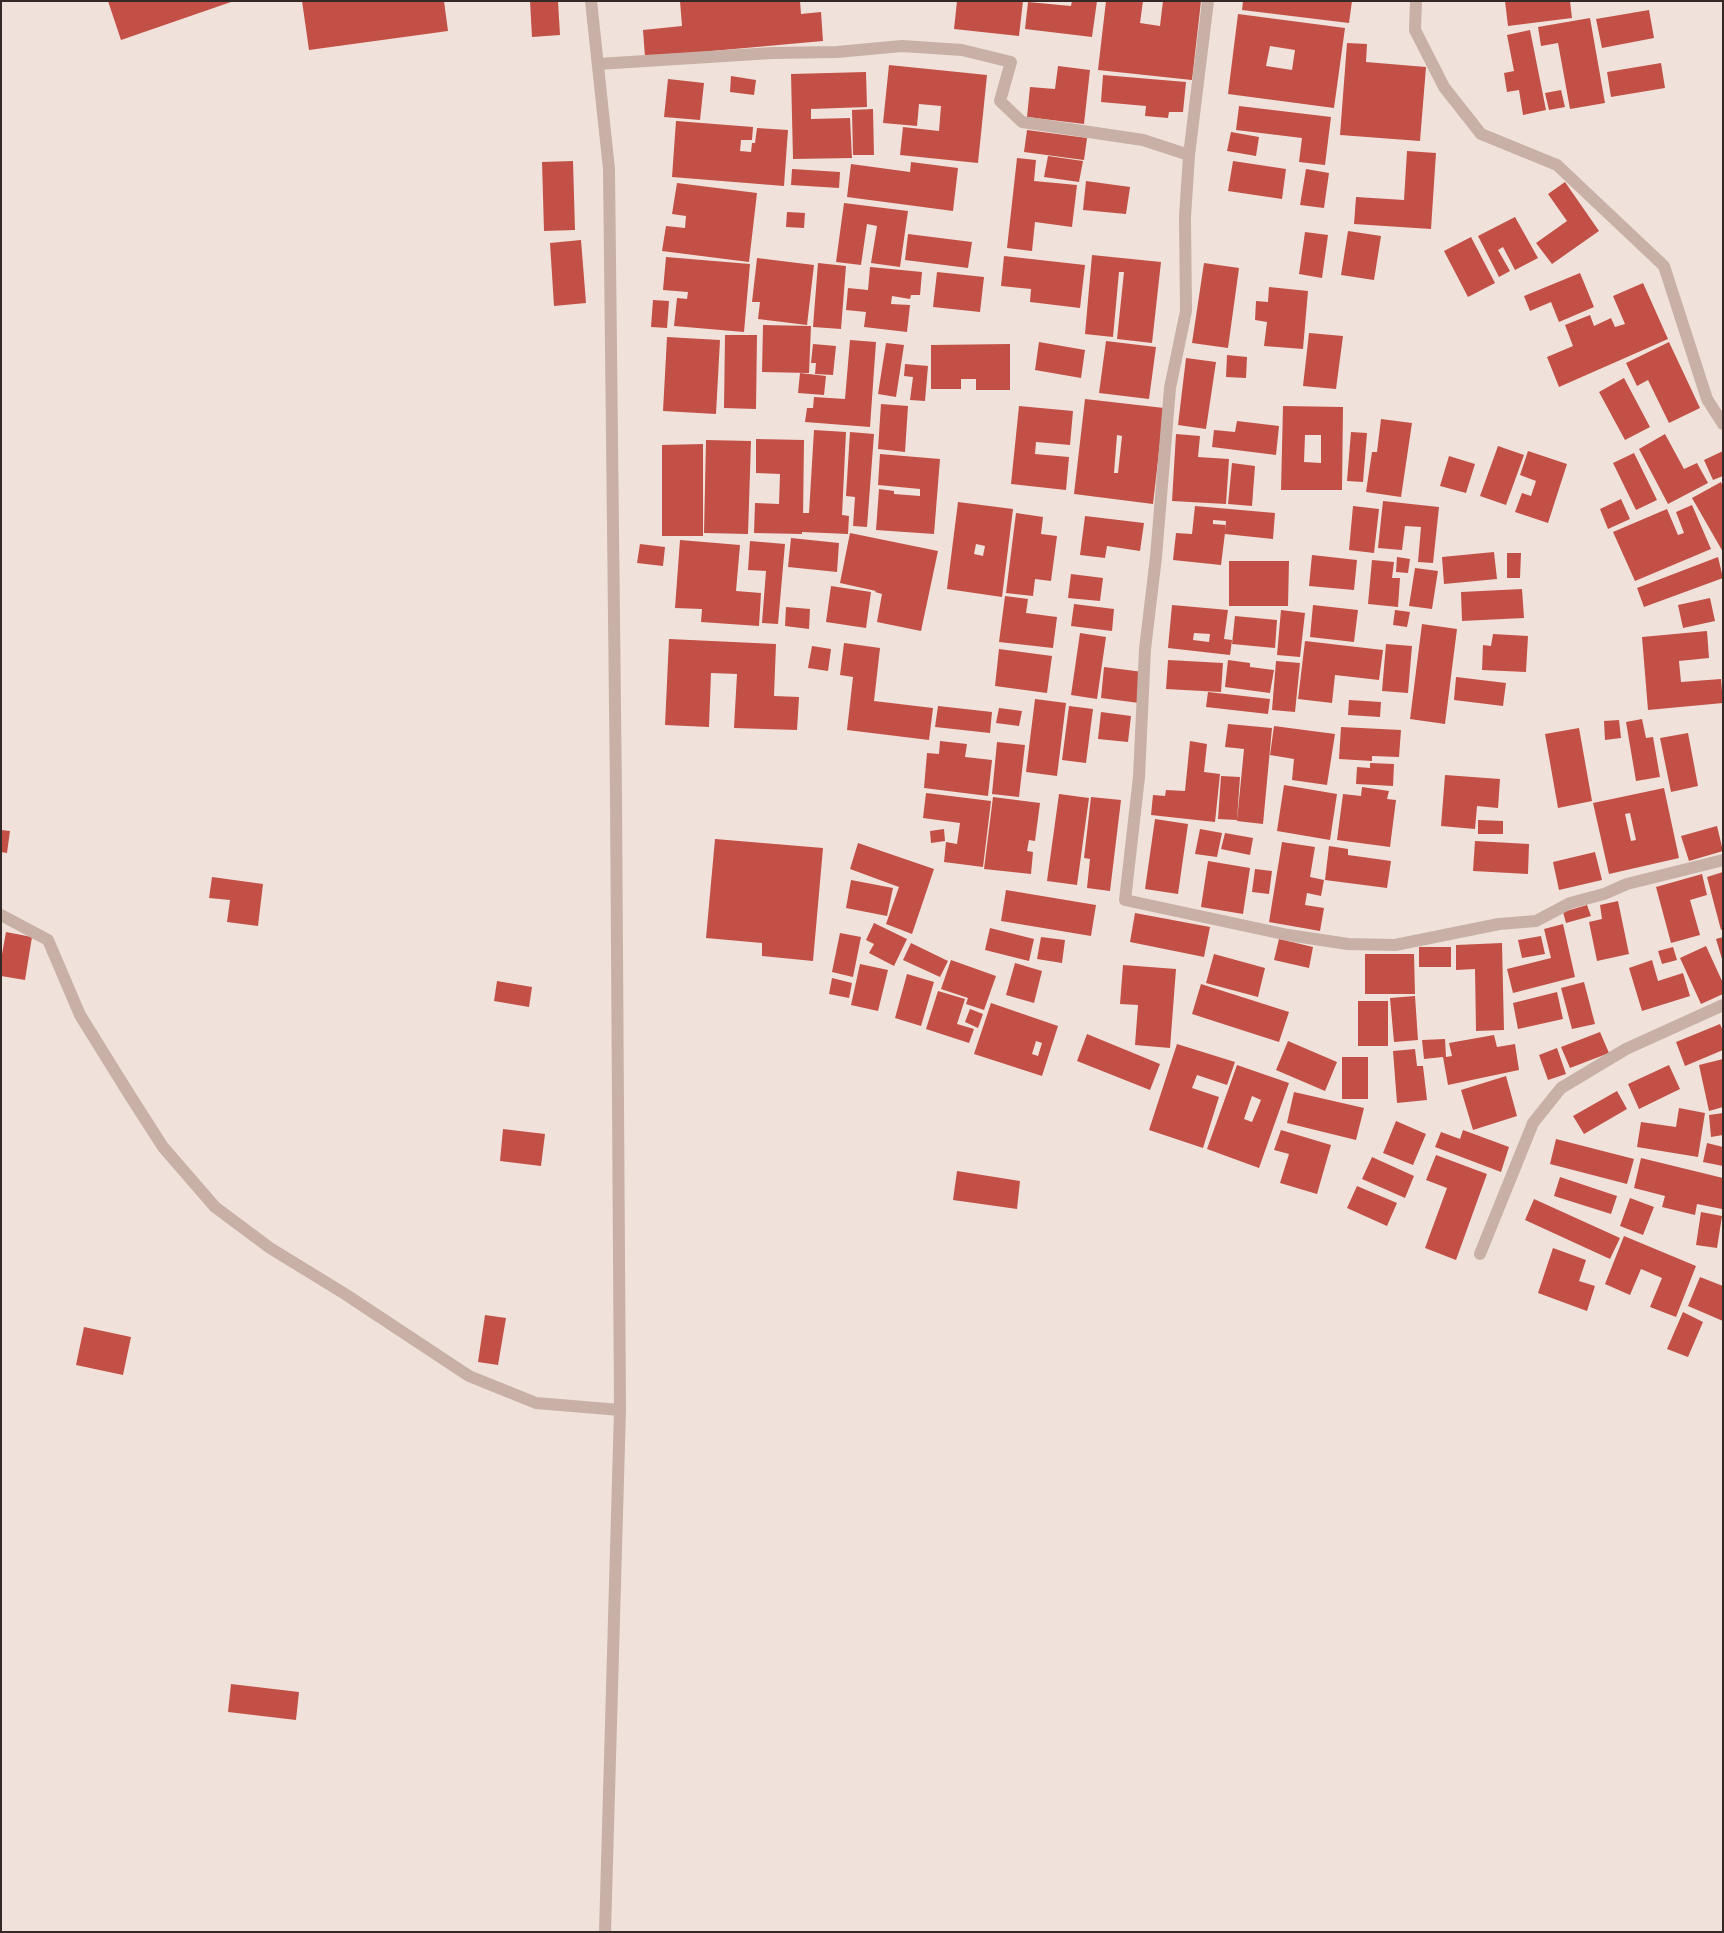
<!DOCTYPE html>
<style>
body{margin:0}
#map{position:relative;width:1724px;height:1933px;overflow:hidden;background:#f0e2da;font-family:"Roboto Condensed",sans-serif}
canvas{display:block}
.frame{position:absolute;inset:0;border:2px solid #342927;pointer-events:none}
</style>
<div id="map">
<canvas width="1724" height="1933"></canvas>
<div class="frame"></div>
</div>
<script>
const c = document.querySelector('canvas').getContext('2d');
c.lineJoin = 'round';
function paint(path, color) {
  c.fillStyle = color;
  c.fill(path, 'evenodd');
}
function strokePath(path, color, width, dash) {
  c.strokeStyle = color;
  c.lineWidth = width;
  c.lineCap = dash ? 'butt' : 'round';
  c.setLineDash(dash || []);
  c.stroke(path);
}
paint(new Path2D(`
 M108,1H231V2L121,40Z
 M302,1H444L448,31L309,50Z
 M530,1H558L560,35L532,37Z
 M680,1H800L801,14L821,12L823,41L645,57L643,30L682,26Z
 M957,1H1023L1019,36L954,29Z
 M1072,1H1097L1092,37L1025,29L1028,2L1071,6Z
 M1106,1H1143L1140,23L1160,26L1163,1H1201L1192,80L1098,70Z
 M1243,1H1352L1349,23L1242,10Z
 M1505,1H1570L1572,18L1508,26Z
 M1649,10L1654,38L1602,48L1596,19Z
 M1238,14L1345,28L1334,108L1228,94ZM1270,46L1295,50L1292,70L1266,66Z
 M1590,18L1605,103L1570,109L1558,43L1541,46L1538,27Z
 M1530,30L1546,110L1523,115L1519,90L1507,92L1504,73L1514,71L1507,35Z
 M1347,43L1367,44L1366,62L1426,67L1420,141L1340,135Z
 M1661,63L1665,88L1611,97L1607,72Z
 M889,65L987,75L978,163L900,155L903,127L939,131L941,106L919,104L917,126L883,123Z
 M1058,66L1090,70L1084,124L1027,117L1030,87L1055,89Z
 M866,72L867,107L811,109V119L850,118L852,158L793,159L791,74Z
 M1103,75L1186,82L1183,112H1169L1168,118L1145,116L1146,106L1101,102Z
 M731,76L756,80L754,95L730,92Z
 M668,79L704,83L700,120L664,117Z
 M1561,90L1565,107L1549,110L1545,93Z
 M1239,106L1331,117L1325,165L1299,162L1302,138L1236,130Z
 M873,109L874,155H853L852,110Z
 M676,121L753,127L752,140H741L740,151L751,152L752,143H755L757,128L788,130L784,186L672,177Z
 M1027,130L1087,138L1084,160L1024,152Z
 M1231,132L1259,137L1256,156L1227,151Z
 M1407,151L1436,153L1431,229L1354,224L1356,197L1404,200Z
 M1048,156L1083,161L1079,182L1044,177Z
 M1017,158L1036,160L1034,181L1077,185L1072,227L1035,222L1032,251L1007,248Z
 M573,161L575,230L544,231L542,162Z
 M1233,161L1286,169L1282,199L1228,191Z
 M911,162L958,168L953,211L847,197L851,164L910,172Z
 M792,169L840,172L839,188L791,185Z
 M1306,169L1329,173L1324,208L1300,205Z
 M1086,181L1130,187L1126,214L1083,210Z
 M1565,182L1599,231L1552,264L1536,243L1567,221L1548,194Z
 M677,183L757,193L749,262L662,251L666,226L685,228L686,216L672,214Z
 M844,203L908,211L900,267L871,263L877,226L867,224L861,265L836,262Z
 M787,212L805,213L804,228L786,227Z
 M1515,217L1538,258L1515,270L1503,247L1498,250L1510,271L1499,277L1478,236Z
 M1348,231L1381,236L1374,280L1341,275Z
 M1305,232L1328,235L1322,278L1299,274Z
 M908,234L972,242L968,268L905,260Z
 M1471,237L1495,283L1468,297L1444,251Z
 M581,240L586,303L554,306L550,243Z
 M1092,255L1161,262L1152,343L1117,339L1124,272H1119L1113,337L1085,334Z
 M1004,256L1085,265L1080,308L1030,302L1031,289L1001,286Z
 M666,257L750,264L744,332L674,326L677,298L687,299L688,292L663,290Z
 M757,258L814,265L807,325L758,319L760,302H752Z
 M818,263L846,266L841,329L813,327Z
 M1204,263L1239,268L1228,348L1192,343Z
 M870,267L922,272L920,295H911L910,299L892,296L891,304L910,305L907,332L864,327L866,312L846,310L848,288L868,290Z
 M937,272L984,277L980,312L933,307Z
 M1580,273L1594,307L1559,322L1551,302L1530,311L1524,296Z
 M1643,283L1668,339L1559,387L1547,357L1573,346L1565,325L1590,315L1594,326L1611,318L1615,327L1625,324L1613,296Z
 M1269,287L1308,291L1303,349L1264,346L1267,322L1255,320L1256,301L1268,302Z
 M653,300L669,301L667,328L651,327Z
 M763,325L811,326L809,373L762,372Z
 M1309,333L1343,336L1336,389L1303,386Z
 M725,335H757L756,409L724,408Z
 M667,337L720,340L716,414L663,411Z
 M850,340L876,342L870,427L805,422L807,408H813L814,397L845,399Z
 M1106,341L1156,347L1149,399L1099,393Z
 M1039,342L1085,350L1081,378L1035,370Z
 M1669,342L1700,408L1669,423L1648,380L1637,386L1626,363Z
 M886,343L904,345L896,397L878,394Z
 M813,344L836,346L833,375L815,374L816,363H811Z
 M1010,344V390H976V379H961V389H931V345Z
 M1227,355L1247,357L1246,378L1226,377Z
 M1186,358L1216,362L1206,429L1178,425Z
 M905,364L928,366L925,401L910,400L913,377L904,376Z
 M800,373L826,376L824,395L798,393Z
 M1624,378L1650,427L1625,440L1599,392Z
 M1085,399L1164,408L1153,504L1074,494ZM1117,435L1122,436L1118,473H1114Z
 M881,404L908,406L905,452L878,449Z
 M1019,406L1073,411L1070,445L1036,442L1035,454L1069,457L1066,490L1011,484Z
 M1283,406L1343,407L1342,490H1281ZM1305,435H1321V463L1304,462Z
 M1381,419L1412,423L1401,497L1366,492L1372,452H1377Z
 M1237,421L1279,426L1276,455L1212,447L1214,430L1235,432Z
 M814,430L846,432L842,515L849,516L848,534L802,532V534L754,533L755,503L779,504L780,474L756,473V439L804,440L803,519V513H809Z
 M850,432L874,434L867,527L853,526L855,497L846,496Z
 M1351,432L1367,433L1363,482L1347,481Z
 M1176,434L1200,436L1198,457L1229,459L1226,504L1172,501Z
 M1665,434L1684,469L1697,463L1708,483L1668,504L1639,449Z
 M706,440L751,441L748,534L704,533Z
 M703,444V536H662V445Z
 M1498,446L1524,455L1506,505L1480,496Z
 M1528,451L1567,464L1548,523L1515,512L1522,493L1531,496L1536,481L1520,475Z
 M1723,451V476L1713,480L1704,460Z
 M1634,453L1657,500L1636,510L1613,463Z
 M880,454L940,459L934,534L876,530L879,489L894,491V494L920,496V489L878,485Z
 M1449,456L1475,464L1466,493L1440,486Z
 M1232,463L1255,466L1252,506L1228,504Z
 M1721,482L1723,487V552L1692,498Z
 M1621,499L1630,519L1608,529L1600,509Z
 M1383,501L1439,507L1433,563L1418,562L1421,527L1405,526L1402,550L1378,548Z
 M958,502L1013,509L1002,597L947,589ZM976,544L985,546L983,556L974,554Z
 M1692,505L1711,549L1635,581L1613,532L1667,509L1678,535L1684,533L1676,512Z
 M1195,506L1275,513L1273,539L1225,534L1226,521L1213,520V524L1226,525L1221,565L1173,560L1176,533L1192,534Z
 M1353,506L1379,509L1374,553L1349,550Z
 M1016,513L1043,517L1041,534L1057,536L1051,581L1035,579L1033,596L1006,593Z
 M1085,516L1144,523L1140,551L1107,546L1105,558L1080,555Z
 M850,533L938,551L921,631L877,622L882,594L875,592L876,591L840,583Z
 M791,538L839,543L837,572L788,567Z
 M680,540L740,545L736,591L761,593L759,626L701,622L702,609L675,608Z
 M750,541L785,544L778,624L762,623L766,571L748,570Z
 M640,544L665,547L663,566L637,563Z
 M1494,552L1497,579L1444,584L1442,557Z
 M1507,553H1521L1520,578H1507Z
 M1312,555L1357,560L1354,590L1309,586Z
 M1397,557L1410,559L1408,573L1396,572Z
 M1718,557L1723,578L1644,607L1637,588Z
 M1372,560L1394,562L1392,578H1400L1398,607L1368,604Z
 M1229,561H1289L1288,606H1229Z
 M1415,568L1438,571L1432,609L1409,606Z
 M1071,574L1103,578L1100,601L1068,598Z
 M831,586L871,592L866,628L826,622Z
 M1522,589L1524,618L1462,621L1461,592Z
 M1005,596L1028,599L1026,613L1057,617L1053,648L999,642Z
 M1710,598L1715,621L1683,628L1678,605Z
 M1074,604L1114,609L1112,631L1071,626Z
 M1172,605L1228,610L1224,639L1232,640L1230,655L1168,648ZM1194,633L1210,634L1209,642L1193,640Z
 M1313,605L1358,610L1354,642L1310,637Z
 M786,607L810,609L809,629L785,626Z
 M1281,610L1305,613L1300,657L1277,655Z
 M1395,610L1410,612L1407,627L1393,625Z
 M1235,616L1277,620L1275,648L1232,644Z
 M1422,624L1457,629L1445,724L1410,719Z
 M1707,631L1709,658L1679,661L1681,682L1721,679L1723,703L1648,710L1642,637Z
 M1080,633L1106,637L1097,699L1071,695Z
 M1493,634L1528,636L1526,672L1482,670L1483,645L1491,646Z
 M669,639L776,644L774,696L799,697L797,730L734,728L737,674L711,673L709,727L665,725Z
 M1305,641L1383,650L1379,680L1335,675L1332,703L1298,699Z
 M844,643L880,648L874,701L933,708L929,740L847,730L853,677L840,675Z
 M1386,644L1412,646L1408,693L1382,691Z
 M812,646L831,649L828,671L808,668Z
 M999,649L1052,656L1047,693L995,686Z
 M1168,660L1223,663L1221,692L1166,689Z
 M1228,660L1250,663V667L1274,670L1270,693L1225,687Z
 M1276,661L1300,663L1295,712L1272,710Z
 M1104,667L1143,672L1139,703L1101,698Z
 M1456,677L1506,683L1503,706L1454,700Z
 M1208,692L1270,699L1268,714L1206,707Z
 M1035,699L1066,703L1057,776L1026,772Z
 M1349,700L1381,702L1380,717L1348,715Z
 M938,706L992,712L990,733L935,727Z
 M1069,706L1093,709L1086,763L1062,760Z
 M999,708L1022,711L1019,726L996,723Z
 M1101,712L1131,716L1128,742L1098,739Z
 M1642,719L1646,738L1653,737L1660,777L1636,781L1626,722Z
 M1619,720L1621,738L1605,740L1604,721Z
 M1228,724L1272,728L1263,824L1237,821L1244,749L1225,747Z
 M1274,726L1335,734L1327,785L1292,780L1294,759L1270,755Z
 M1341,727L1401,730L1399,757L1372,756V761L1339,759Z
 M1579,728L1592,801L1558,808L1545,734Z
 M1688,733L1698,786L1671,792L1660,738Z
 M940,741L967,744L965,757L992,760L988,796L924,788L927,753L939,754Z
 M1190,741L1207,744L1204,772L1220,774L1215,822L1151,815L1153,795L1165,796L1166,790L1185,791Z
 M997,742L1025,745L1019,797L992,794Z
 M1370,763L1394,764L1393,786L1356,784L1357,767L1370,768Z
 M1445,775L1500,779L1498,808L1477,806L1475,829L1441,826Z
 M1221,776L1240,777L1237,820L1218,819Z
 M1284,785L1337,794L1330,840L1277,831Z
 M1362,787L1389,791L1387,799L1396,800L1390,847L1337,840L1343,794L1361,796Z
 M1664,788L1679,858L1609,874L1593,803ZM1630,813L1636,840L1631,841L1625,814Z
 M926,793L991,801L983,867L944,862L946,842L957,844L960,823L923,818Z
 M1059,794L1089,798L1077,885L1047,881Z
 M993,797L1040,803L1035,841L1029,840L1027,851L1033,852L1031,874L984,869Z
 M1091,797L1121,800L1110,891L1087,888L1090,859L1084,858Z
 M1155,819L1188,824L1178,894L1145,889Z
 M1478,820L1503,821V834H1478Z
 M1717,826L1723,851L1689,861L1681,836Z
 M944,829L945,841L931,843L930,831Z
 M1200,829L1222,833L1217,857L1195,854Z
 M1,830L10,831L7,853L1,852Z
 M1225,833L1253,838L1250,855L1221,849Z
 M715,839L823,848L813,961L762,956V943L706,938Z
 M1475,841L1529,844L1528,874L1473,871Z
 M1282,842L1315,847L1310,877L1324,880L1321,896L1307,893L1305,905L1324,908L1320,931L1269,922Z
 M858,843L934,869L912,934L886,924L899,887L850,869Z
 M1329,846L1348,849V855L1391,861L1387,888L1325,880Z
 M1595,852L1602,880L1559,890L1553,862Z
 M1208,861L1250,868L1243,914L1201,907Z
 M1255,869L1272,871L1269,894L1252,892Z
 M1723,872V929L1721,930L1707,877Z
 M1702,874L1707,895L1690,900L1700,935L1671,943L1656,887Z
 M212,877L263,884L258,926L227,922L230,900L209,898Z
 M851,880L893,888L887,916L846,908Z
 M1006,890L1096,905L1091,936L1001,921Z
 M1618,901L1629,954L1597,961L1589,922L1602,919L1600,905Z
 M1587,905L1591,916L1566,923L1563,912Z
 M1135,913L1210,927L1204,957L1130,942Z
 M874,923L907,939L894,966L869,953L874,944L866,940Z
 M1563,924L1575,977L1513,993L1507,969L1551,958L1544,929Z
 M990,928L1034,939L1029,961L985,950Z
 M6,932L32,937L25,980L1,976V960Z
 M840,933L861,937L853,977L832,972Z
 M1541,936L1545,954L1522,958L1518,940Z
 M1041,937L1065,940L1062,963L1037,959Z
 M1723,937V959H1722L1716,939Z
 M1279,939L1313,947L1309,968L1274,960Z
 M911,943L948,961L940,977L903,960Z
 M1502,943L1504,1030L1476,1031L1475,969L1456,970V945Z
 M1706,946L1723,983V994L1701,1004L1680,958Z
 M1419,947H1451V967H1419Z
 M1673,947L1677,960L1662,964L1658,951Z
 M1214,954L1265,968L1258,997L1206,983Z
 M1365,954H1414L1415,994H1365Z
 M951,960L996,976L984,1010L966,1004L968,998L941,989Z
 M1652,960L1658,981L1683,973L1690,996L1642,1011L1629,968Z
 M1015,963L1042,971L1034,1003L1006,995Z
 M860,964L888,970L878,1011L851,1005Z
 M1123,965L1176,969L1170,1048L1135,1045L1138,1005L1120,1004Z
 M907,974L934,982L921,1026L895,1018Z
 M832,978L852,983L849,998L829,994Z
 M497,981L532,987L529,1007L494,1001Z
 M1584,982L1595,1024L1572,1029L1561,988Z
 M1201,984L1289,1012L1279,1042L1192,1014Z
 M938,991L965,999L957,1024L974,1029L969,1043L926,1029Z
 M1557,992L1563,1019L1518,1029L1513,1003Z
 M1415,996L1418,1040L1394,1042L1390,998Z
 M1358,1001H1388V1046H1358Z
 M991,1003L1058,1026L1042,1076L974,1054ZM1036,1041L1042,1043L1038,1056L1032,1054Z
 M970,1009L983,1014L978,1028L965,1022Z
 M1720,1024L1723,1031V1050L1685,1066L1676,1042Z
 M1600,1032L1609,1053L1570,1068L1561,1047Z
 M1087,1034L1160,1064L1150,1090L1077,1061Z
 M1494,1035L1497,1047L1515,1044L1519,1070L1448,1085L1443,1057L1424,1059L1422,1040L1445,1039L1446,1057L1452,1056L1449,1043Z
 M1288,1041L1337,1062L1325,1091L1276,1070Z
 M1177,1044L1235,1062L1227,1085L1197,1075L1192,1088L1219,1097L1203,1148L1149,1130Z
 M1557,1048L1566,1074L1548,1080L1539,1055Z
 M1415,1049L1417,1066H1423L1427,1100L1397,1103L1393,1051Z
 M1342,1057H1368V1099H1342Z
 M1723,1059V1107L1709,1111L1699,1065Z
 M1237,1065L1289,1083L1259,1168L1207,1149ZM1252,1096L1261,1100L1252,1122L1244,1119Z
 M1669,1065L1680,1089L1639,1109L1628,1084Z
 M1506,1076L1517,1116L1473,1130L1461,1090Z
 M1617,1091L1627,1109L1584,1134L1573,1116Z
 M1294,1092L1364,1108L1356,1140L1287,1123Z
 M1679,1108L1705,1113L1698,1157L1637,1147L1641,1122L1676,1127Z
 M1723,1113V1135L1711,1137L1709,1115Z
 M1396,1121L1426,1134L1413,1165L1383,1153Z
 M503,1129L545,1134L541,1166L500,1161Z
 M1281,1130L1331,1145L1317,1194L1280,1183L1289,1154L1274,1150Z
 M1463,1130L1509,1147L1501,1172L1435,1147L1441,1132L1460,1139Z
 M1556,1139L1634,1159L1627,1184L1550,1164Z
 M1707,1143L1723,1147V1166L1703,1162Z
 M1436,1155L1487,1174L1456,1260L1425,1248L1447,1188L1426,1180Z
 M1372,1157L1414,1176L1405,1198L1362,1179Z
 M1641,1158L1723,1178L1722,1209L1697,1204L1695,1215L1662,1207L1665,1196L1634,1188Z
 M957,1171L1020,1181L1017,1209L953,1200Z
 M1560,1177L1617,1196L1611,1214L1554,1196Z
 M1357,1186L1397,1203L1387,1226L1347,1208Z
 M1630,1198L1654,1207L1643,1235L1620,1226Z
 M1534,1199L1620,1238L1610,1259L1525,1220Z
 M1701,1212L1722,1216L1717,1248L1696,1245Z
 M1624,1236L1696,1266L1676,1317L1650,1307L1662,1278L1641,1269L1630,1295L1605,1284Z
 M1553,1248L1586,1260L1579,1281L1595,1286L1587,1311L1538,1293Z
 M1700,1277L1723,1286V1321L1688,1306Z
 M1683,1312L1703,1322L1688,1357L1667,1349Z
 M485,1315L506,1318L498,1365L478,1362Z
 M84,1327L131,1337L123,1375L76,1365Z
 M231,1684L299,1692L296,1720L228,1712Z`), '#c25046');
strokePath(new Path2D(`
 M591,1L609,169L616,796L620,1410L605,1932
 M1208,1L1189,155L1185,217L1186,311L1170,388L1156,557L1145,649L1139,777L1125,900L1288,935L1348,944L1395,945L1499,924L1536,921L1570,903L1604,894L1627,884L1723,860
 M1416,1L1415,30L1444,87L1481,134L1557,165L1664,266L1707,399L1723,424
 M598,64L772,53L837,52L902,46L962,50L1011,62L1000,101L1022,122L1143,140L1189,155
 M1,915L48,940L80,1015L129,1094L163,1147L215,1207L270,1248L345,1294L469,1376L536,1403L620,1410
 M1480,1254L1533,1123L1561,1088L1626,1049L1723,1005`), '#c8b0a6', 12);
</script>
